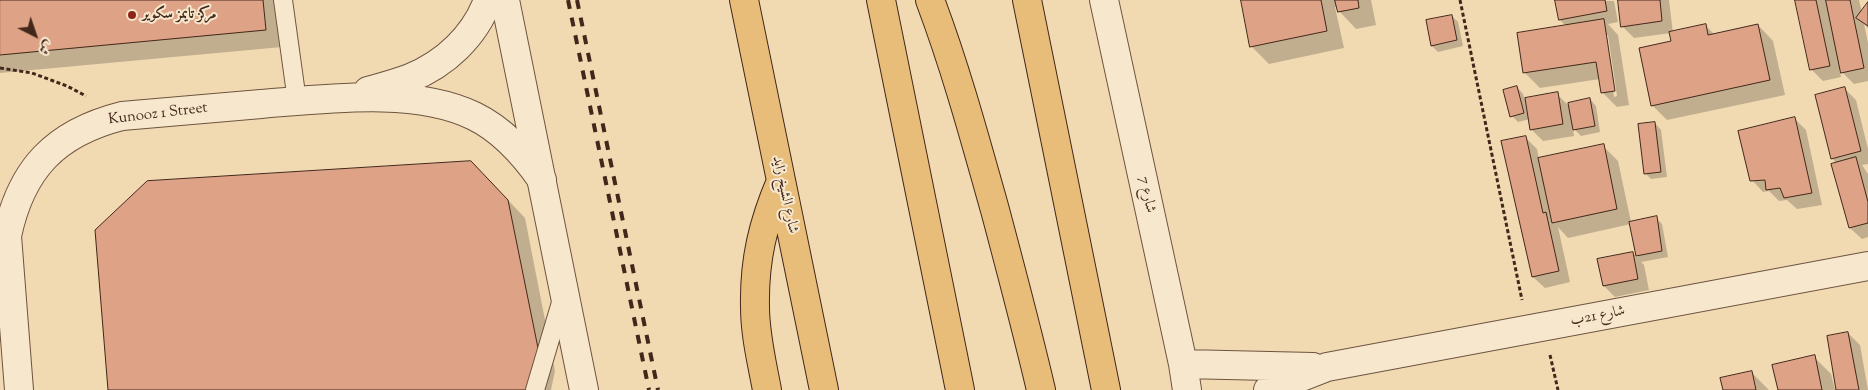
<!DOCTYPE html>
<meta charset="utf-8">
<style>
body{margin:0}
#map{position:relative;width:1868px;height:390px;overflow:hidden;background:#f1dab2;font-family:"Sorts Mill Goudy",Amiri,serif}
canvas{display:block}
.north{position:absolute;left:10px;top:10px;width:50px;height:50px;-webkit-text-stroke:4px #f6e7cd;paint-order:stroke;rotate:139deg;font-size:14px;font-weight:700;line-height:20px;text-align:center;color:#43271a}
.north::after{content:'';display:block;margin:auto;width:18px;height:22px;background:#43271a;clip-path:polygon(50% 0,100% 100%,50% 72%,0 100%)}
</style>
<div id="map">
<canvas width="1868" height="390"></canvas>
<div class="north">ش</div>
</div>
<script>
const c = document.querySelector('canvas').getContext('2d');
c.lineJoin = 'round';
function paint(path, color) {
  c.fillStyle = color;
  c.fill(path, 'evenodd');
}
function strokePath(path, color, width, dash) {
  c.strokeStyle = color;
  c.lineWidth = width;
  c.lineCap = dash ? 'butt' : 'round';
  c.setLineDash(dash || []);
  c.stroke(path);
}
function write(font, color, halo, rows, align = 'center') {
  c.font = font + ' "Sorts Mill Goudy",Amiri,serif';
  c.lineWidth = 4;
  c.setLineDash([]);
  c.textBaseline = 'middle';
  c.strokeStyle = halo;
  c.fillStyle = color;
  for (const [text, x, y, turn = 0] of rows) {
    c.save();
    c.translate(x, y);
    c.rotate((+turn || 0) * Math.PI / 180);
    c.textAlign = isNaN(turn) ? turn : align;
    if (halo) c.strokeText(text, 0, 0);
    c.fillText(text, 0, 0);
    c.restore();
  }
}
paint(new Path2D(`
 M0,0H278L282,47L0,73Z
 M1242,0H1371L1376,25L1356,29L1339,11L1338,6L1335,7L1344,48L1269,64L1252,47Z
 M1556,0L1614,1L1618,22L1608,24L1618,35L1629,105L1617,107L1602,92L1600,79L1540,88L1525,73L1519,34L1566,26L1560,20ZM1605,35H1608L1617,96L1614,97Z
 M1619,0H1669L1673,33L1706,26L1715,35L1758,25L1773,41L1785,95L1667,120L1652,105L1672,42L1671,33L1634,38L1622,26Z
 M1797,0H1859L1862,13L1868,4V28L1864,24L1868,43V81L1854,84L1839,69L1841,77L1823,81L1812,70Z
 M1452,16L1458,22L1463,46L1438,52L1432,46Z
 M1517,87L1523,94L1525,100L1557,94L1570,107L1590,99L1596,106L1600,132L1581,136L1573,128L1574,136L1543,141L1532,130L1530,119L1518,122L1512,116Z
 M1844,88L1856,100L1868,149V164L1862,165L1868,174V237L1862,239L1850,228L1837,164L1832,158Z
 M1794,118L1806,130L1822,205L1797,209L1787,200L1779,201L1769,191L1763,192L1752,180Z
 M1655,123L1661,130L1667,177L1651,179L1645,173Z
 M1525,137L1537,149L1539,159L1603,146L1618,161L1631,222L1656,218L1662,224L1668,257L1641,262L1644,265L1649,290L1615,297L1604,286L1633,253L1638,258L1631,224L1568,238L1558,227L1570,282L1545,288L1533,277Z
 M488,179L525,218L555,371L551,390H109Z
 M1848,333L1860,345L1868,390H1837Z
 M1814,357L1831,374L1835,390H1779Z
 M1752,373L1769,390H1724Z`), '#0003');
const building = new Path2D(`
 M0,0H263L266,30L0,55Z
 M1241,0H1321L1327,31L1250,47Z
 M1335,0H1358L1359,8L1338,12Z
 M1555,0H1605L1607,11L1559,20Z
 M1618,0H1660L1662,21L1621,27Z
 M1795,0H1816L1830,66L1810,70Z
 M1826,0H1850L1864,68L1841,73Z
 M1868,2V26L1856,18Z
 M1452,15L1457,40L1431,46L1426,20Z
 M1604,19L1615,91L1601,93L1596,62L1523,73L1517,33Z
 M1706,24L1708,35L1758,24L1770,80L1651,106L1639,48L1671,41L1669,32Z
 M1517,86L1524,113L1510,117L1503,90Z
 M1845,87L1861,151L1831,159L1815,95Z
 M1558,92L1563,124L1530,130L1525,98Z
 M1590,98L1595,126L1573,130L1568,103Z
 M1795,117L1812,193L1784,198L1780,188L1766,190L1765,180L1750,181L1738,131Z
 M1655,122L1661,172L1644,174L1638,124Z
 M1526,136L1543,213L1546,212L1559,271L1532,277L1501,141Z
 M1604,144L1617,209L1552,223L1538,158Z
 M1856,157L1868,202V223L1849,228L1831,164Z
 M471,161L508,200L539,353L530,390H108L95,230L147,181Z
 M1657,216L1662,251L1636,256L1629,222Z
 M1633,252L1638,279L1603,286L1597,259Z
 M1848,332L1859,390H1836L1827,336Z
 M1815,355L1822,390H1778L1772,365Z
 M1752,371L1756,390H1723L1720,378Z`);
paint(building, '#dea286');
strokePath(building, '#43271a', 1);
const service = new Path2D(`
 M283,0L297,101
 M535,390L562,299`);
const minor = new Path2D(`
 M1104,0L1183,364L1187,390
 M368,91C382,87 397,83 410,78C445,64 475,36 488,0
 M1183,364L1313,367
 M19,390L7,236C21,169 55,133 122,116C168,112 215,108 261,104C325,99 416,87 474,116C503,130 524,154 542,180
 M1268,390L1327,367L1868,266`);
const tertiary = new Path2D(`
 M505,0L584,390`);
const motorway = new Path2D(`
 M744,0L824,390
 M881,0L960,390
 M930,0C956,69 975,139 995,210C1011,270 1027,330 1041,390
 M1027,0L1106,390
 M767,390C762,363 755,335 755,307C754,260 763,223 781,181`);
strokePath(service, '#6e5440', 20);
strokePath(minor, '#6e5440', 30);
strokePath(tertiary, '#6e5440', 30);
strokePath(motorway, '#43271a', 30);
strokePath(new Path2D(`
 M1460,0L1522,300
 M0,68L32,73L67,86L86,96
 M1550,355L1558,390`), '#43271a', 3, [4, 2.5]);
strokePath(service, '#f6e7cd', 18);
strokePath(minor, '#f6e7cd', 28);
strokePath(tertiary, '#f6e7cd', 28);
strokePath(motorway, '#e8bd79', 28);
strokePath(new Path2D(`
 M568,0L649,390
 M577,0L658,390`), '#43271a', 4, [9, 9]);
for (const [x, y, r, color] of [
 [132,15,5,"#8f2418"]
]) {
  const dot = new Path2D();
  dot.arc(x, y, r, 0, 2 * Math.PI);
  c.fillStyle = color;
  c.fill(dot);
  strokePath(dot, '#f6e7cd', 2);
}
write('bold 15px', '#43271a', '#f6e7cd', [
 ["مركز تايمز سكوير",142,15]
], 'left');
write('15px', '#43271a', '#f6e7cd', [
 ["Kunooz 1 Street",158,115,-7],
 ["شارع الشيخ زايد",784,195,78],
 ["شارع 7",1146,195,78],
 ["شارع 21ب",1598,317,-11]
]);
</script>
